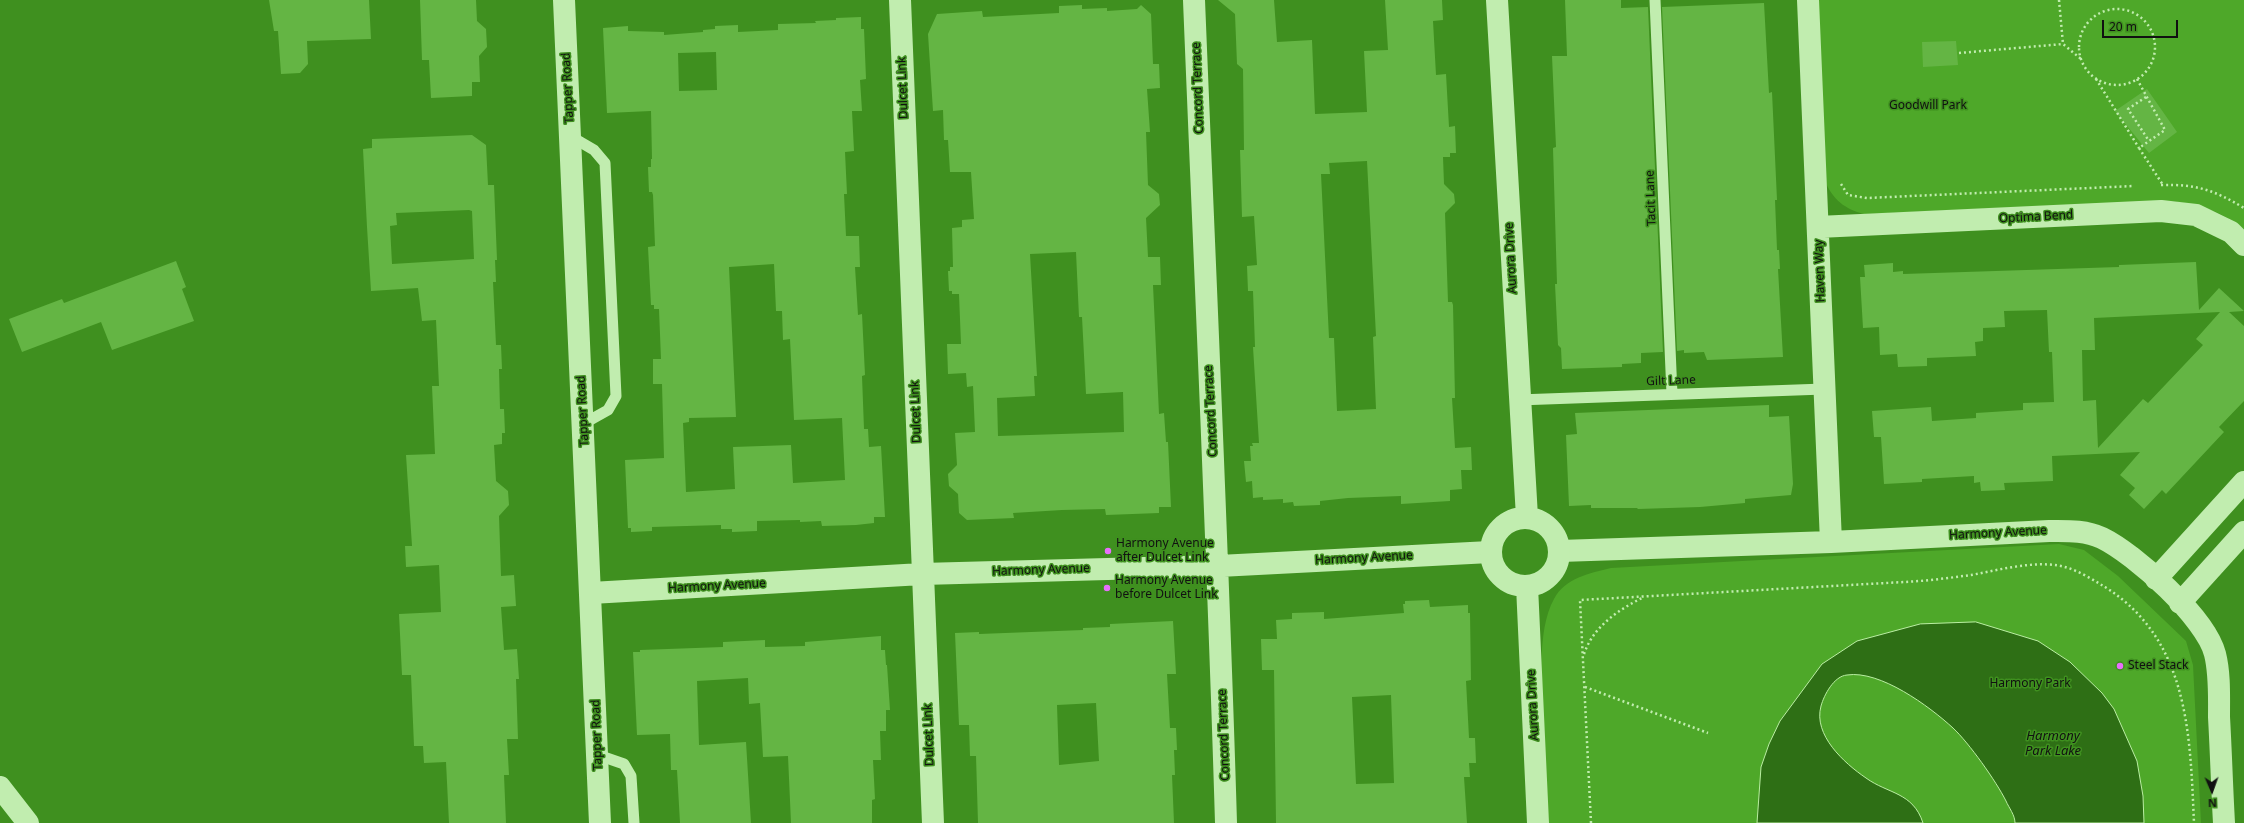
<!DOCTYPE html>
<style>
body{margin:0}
#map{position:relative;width:2244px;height:823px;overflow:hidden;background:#3f901f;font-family:"Noto Sans",sans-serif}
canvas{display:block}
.north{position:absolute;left:2192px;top:771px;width:40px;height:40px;-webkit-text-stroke:3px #3f901f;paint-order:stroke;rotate:178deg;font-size:11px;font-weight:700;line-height:16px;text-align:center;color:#111}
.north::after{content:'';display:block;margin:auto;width:14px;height:18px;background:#111;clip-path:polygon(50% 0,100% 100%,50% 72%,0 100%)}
.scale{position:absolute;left:2102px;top:20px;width:76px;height:18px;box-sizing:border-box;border:2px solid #111;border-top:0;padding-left:5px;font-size:12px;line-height:14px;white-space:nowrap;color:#111;-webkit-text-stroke:3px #3f901f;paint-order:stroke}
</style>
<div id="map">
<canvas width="2244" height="823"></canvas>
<div class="north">N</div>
<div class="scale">20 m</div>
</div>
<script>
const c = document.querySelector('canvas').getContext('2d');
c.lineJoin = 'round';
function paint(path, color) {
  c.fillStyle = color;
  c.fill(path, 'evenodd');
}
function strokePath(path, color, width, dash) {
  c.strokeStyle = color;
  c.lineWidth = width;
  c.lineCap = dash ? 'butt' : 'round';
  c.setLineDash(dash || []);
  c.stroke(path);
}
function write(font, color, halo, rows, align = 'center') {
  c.font = font + ' "Noto Sans",sans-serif';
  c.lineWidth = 3;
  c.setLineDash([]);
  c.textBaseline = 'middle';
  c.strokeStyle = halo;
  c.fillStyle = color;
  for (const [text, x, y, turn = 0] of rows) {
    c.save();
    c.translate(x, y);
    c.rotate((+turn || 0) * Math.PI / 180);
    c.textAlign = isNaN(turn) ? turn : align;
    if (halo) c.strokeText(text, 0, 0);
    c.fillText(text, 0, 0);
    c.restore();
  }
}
paint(new Path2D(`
 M1816,0H2244V230C2223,211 2199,205 2171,201L1864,214C1845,209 1833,200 1825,181Z
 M2059,544L2084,550L2118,576L2186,641L2193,665L2201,823H1548C1546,791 1545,760 1544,728C1542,692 1536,631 1554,599C1565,578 1590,573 1611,568Z`), '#4ea829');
const water = new Path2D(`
 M1976,622L2038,641L2070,662L2102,693L2114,709L2137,761L2143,796L2144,823H2015C2015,815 2009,808 2006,801C1996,781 1969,743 1953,728C1929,706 1880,670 1847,675C1834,676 1824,695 1821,706C1813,735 1844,763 1866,778C1888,794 1913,792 1923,823H1757L1761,767L1769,744L1780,721L1822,664L1857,641L1920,624Z`);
paint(water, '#2e6f15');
strokePath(water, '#baeea3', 1);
paint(new Path2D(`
 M269,0H369L371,39L307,41L308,64L300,73L281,74L278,31H274Z
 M420,0H476L477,21L486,29L487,47L479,56L480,82H472V96L431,98L429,60H422Z
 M1218,0H1274L1277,42L1312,40L1315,114L1367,112L1364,51L1388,50L1385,0H1442L1443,20L1433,21L1436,75L1446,74L1449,127L1455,126L1456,153H1450V157H1443L1444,184L1454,194L1455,203L1445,213L1448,302H1452L1453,305L1455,398H1452L1455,448L1471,447L1472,470H1461L1462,489L1450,490V501L1401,504V496L1348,498L1320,501V505L1294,506L1293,502L1283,503V499L1263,500V497L1253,498L1252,481L1246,482L1244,461H1251L1250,446H1253L1252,443H1259L1253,347H1255L1253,291H1248L1247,266L1257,265L1254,216L1242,217L1240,150H1244L1243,69L1237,64L1235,14ZM1367,161L1376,336L1373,337L1376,409L1337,411L1334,338H1329L1321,174H1330L1329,163Z
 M1565,0H1621V8L1648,7L1663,352L1641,353V363L1622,364V367L1562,369L1561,348L1558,345L1555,284H1557L1553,148L1556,147L1552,56H1567Z
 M1764,3L1769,93L1772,92L1777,200H1775L1777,250H1779L1780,269H1778L1783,357L1707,360L1704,352L1684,353V350L1677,351L1662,7Z
 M1082,5V9L1107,8V11L1137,9L1141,5L1151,14L1153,64H1159L1160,88L1147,89L1150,132H1146L1148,185L1159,194L1160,205L1146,218L1148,257H1160L1161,285H1153L1159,414L1164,413L1166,442H1168L1171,507H1159V513L1106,515L1105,509L1062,510L1013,513L1014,518L967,520L959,513L958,494L949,486L948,474L957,465L955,433L975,432L973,386L967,387L966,373L948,374L947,344H961L959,294H952V291H949L948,271H950V267H953L952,228L962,227V220L974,219L971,172H950L948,140H944L943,110L933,111L928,34L937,14L982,11L983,17L1059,13V6ZM1076,252L1079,317H1082L1086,394L1123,392L1124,432L998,436L997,398L1035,396L1034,376H1037L1030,254Z
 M861,17V29H864L866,79L860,80L862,111H852L854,151L845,152L847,194H844L846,236H859L860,267H855L858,315L862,314L865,375L862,376L864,429H868L869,447L881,446L885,517H874V523L856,525L822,526L821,521L800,522V520L757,521V531L732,532V529H721V525L652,527V531L631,532V528H628L625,460L664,458L662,384H653V359H661L659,309H654V305H651L648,247L655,246L653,195L652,192H649L648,167H651V159H652L651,111L607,113L603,28L628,26V31L664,32V35L703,32V30L715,29V26L738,25V32L778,30V24L816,23L815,21L836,20V18ZM716,52L717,90L679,91L678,53ZM774,264L776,311H782L783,340L790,339L794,420L842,418L845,480L793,483L791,445L733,447L735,489L686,492L683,423L689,422V418L736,417L729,267Z
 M1956,41L1958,65L1923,67L1922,42Z
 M2147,89L2177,132L2149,153L2115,111Z
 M472,135L486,145L488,185H494L497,260H495L496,282H493L496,345H501L502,369H499L500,409H504L505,433H502V444L494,445L496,481L508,491L509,505L499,516L501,576L514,575L516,606L501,607L504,650L517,649L519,679H516L518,739H507L509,775H504L506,823H449L446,762L424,763L423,746H414L411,675H402L399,614L441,612L439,565L406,567L405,546H412L406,455L435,454L432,386H439L436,320L422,321L418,288L371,291L367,227L363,149L372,148V139ZM469,210L472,211L474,259L392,264L390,226L397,225L396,213Z
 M176,261L186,287L182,289L194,321L112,350L101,322L22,352L9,319L62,299L64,303Z
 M2196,262L2199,310L2219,288L2244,311L2229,312L2244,326V401L2219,427L2224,432L2166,494L2162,490L2144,509L2129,495L2135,488L2120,475L2140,452L2052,456L2053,481L2004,483L2005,490L1981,491L1980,482L1974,483V476L1922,479V482L1884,484L1881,437H1874L1872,411L1931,407L1932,421L1976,418V413L2023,410V403L2054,402L2052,352H2049L2047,310L2004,311L2005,327L1983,328V341L1975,342L1976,356L1927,358V366L1898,367L1897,354L1880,355L1879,327L1863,328L1860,277H1865L1864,265L1893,263V272L1903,271V274L2119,267V265ZM2220,312L2196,339L2203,345L2148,403L2143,399L2098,448L2096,400L2083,401L2082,350H2095L2094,318Z
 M1769,405V417L1789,416L1793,484L1791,495L1745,499V503L1700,507L1638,509L1637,508H1591V505L1569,506L1566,435L1577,434L1575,413Z
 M1429,600L1430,607L1468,605V613H1470L1471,680L1466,681L1469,738H1475L1476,763H1469L1470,777H1464L1467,823H1276L1274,670H1262L1261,639H1277L1276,620L1292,619V613L1324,612V619L1404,613L1403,604H1405V601ZM1391,695L1394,783L1356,784L1352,697Z
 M1173,621L1176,674H1167L1170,728H1176L1177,750H1174L1175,775H1172L1174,823H978L976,756H970L969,725H959L955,633L979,632V634L1083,630V628L1110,627V624ZM1096,703L1099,761L1059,765L1057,705Z
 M881,636V650H885L886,665H887L890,710H886V731H880L881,760H873L875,799L872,800V823H791L788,756L763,757L760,703L749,704L748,678L697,681L699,745L746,742L751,823H680L677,770H671L670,734L637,735L633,652H640V650L723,647V642L765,640V647L805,646V642Z`), '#64b544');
strokePath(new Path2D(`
 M2059,0L2063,44L2081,59
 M2079 47a38 38 0 1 1 76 0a38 38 0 1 1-76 0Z
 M1959,53L2063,44
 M2096,79L2139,148
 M2137,79L2165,130L2139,148L2163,185
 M2146,97L2128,109L2149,141
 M1841,184L1848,195L1867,198L2134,186
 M2161,185C2196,184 2214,190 2244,208
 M1584,654C1593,627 1618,610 1642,598
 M1585,687L1708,733
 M1591,823L1580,600C1688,594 1796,588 1904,582C1926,581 1949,578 1971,575C1999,570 2027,562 2055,565C2073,567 2090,578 2105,587C2189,640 2190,734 2194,823`), '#c1edaf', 2.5, [2, 3]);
strokePath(new Path2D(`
 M1655,0L1672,394
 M570,136L594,150L605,163L616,396L608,410L583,424
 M1518,400L1824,389
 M598,755L624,764L631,776L634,823`), '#c1edaf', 11);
strokePath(new Path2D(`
 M900,0L933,823
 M1194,0C1205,274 1218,549 1226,823
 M1808,0L1831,542
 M1818,227L2161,211L2196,215L2231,232L2244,245
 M1560,551L1831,542L2049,531C2067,531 2085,530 2102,538C2135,554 2206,618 2215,654C2220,674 2219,696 2219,717C2221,752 2222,788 2224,823
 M2156,579L2244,482
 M591,593L922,574L1219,566L1490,552
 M2180,603L2244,532`), '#c1edaf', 22);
strokePath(new Path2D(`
 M564,0L600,823
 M1497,0L1527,517
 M1491 552a34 34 0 1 1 68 0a34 34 0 1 1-68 0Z
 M1527,586L1538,823
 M0,787L28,823`), '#c1edaf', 22);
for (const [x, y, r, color] of [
 [1108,551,4,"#e86ffb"],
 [1107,588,4,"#e86ffb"],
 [2120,666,4,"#e86ffb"]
]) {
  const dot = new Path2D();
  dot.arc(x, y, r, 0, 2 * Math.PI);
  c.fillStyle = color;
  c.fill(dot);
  strokePath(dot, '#3f901f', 1.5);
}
write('12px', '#111', '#3f901f', [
 ["Tapper Road",568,88,-93],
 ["Dulcet Link",903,88,-92],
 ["Concord Terrace",1198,88,-92],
 ["Tacit Lane",1651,198,-92],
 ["Optima Bend",2036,217,-3],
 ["Aurora Drive",1511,258,-93],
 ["Haven Way",1820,271,-92],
 ["Gilt Lane",1671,381,-2],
 ["Tapper Road",583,411,-93],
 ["Concord Terrace",1211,411,-93],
 ["Dulcet Link",916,412,-92],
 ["Harmony Avenue",1998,533,-3],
 ["Harmony Avenue",1364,558,-3],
 ["Harmony Avenue",1041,570,-2],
 ["Harmony Avenue",717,586,-3],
 ["Aurora Drive",1533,705,-93],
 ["Tapper Road",597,735,-92],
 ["Dulcet Link",929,735,-92],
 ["Concord Terrace",1224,735,-92]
]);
write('12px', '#111', '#3f901f', [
 ["Goodwill Park",1928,106],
 ["Harmony Park",2030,684]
]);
write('12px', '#111', '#3f901f', [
 ["Harmony Avenue",1116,544],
 ["after Dulcet Link",1116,558],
 ["Harmony Avenue",1115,581],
 ["before Dulcet Link",1115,595],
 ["Steel Stack",2128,666]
], 'left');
write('italic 13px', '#111', '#3f901f', [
 ["Harmony",2053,736],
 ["Park Lake",2053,751]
]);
</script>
